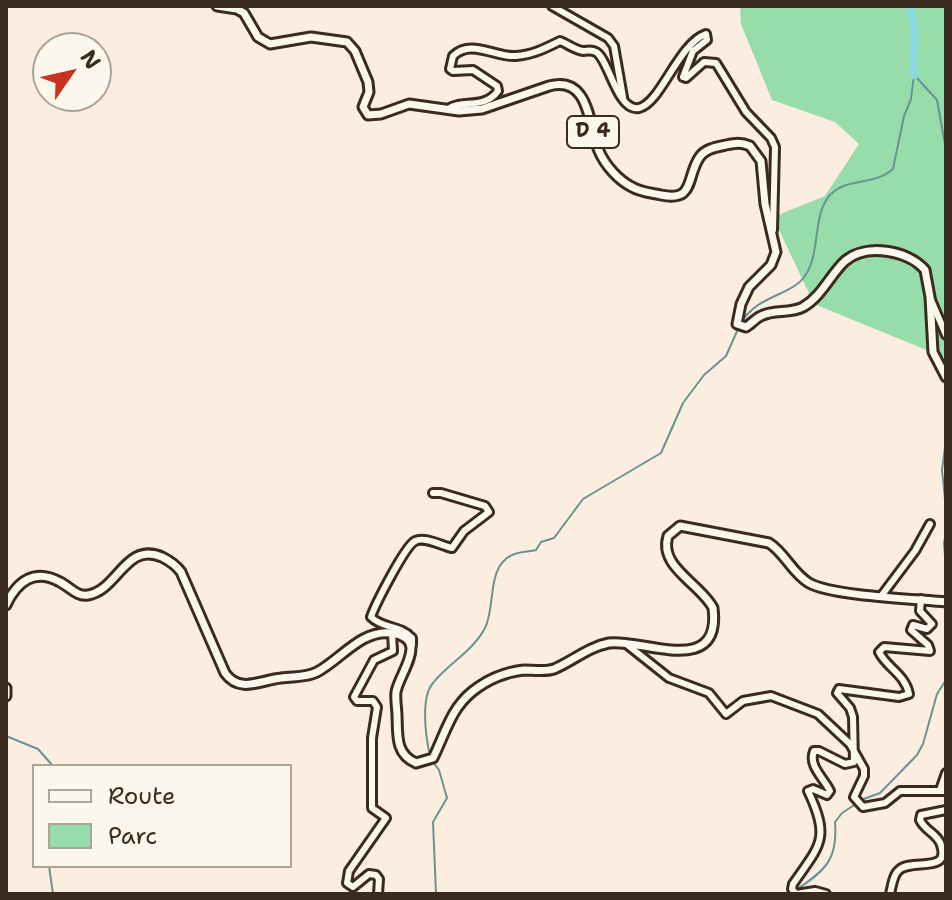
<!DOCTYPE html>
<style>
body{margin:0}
#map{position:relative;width:952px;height:900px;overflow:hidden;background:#fbede0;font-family:"Shantell Sans",sans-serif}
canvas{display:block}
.frame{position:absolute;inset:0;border:8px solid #3b2a1e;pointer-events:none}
.legend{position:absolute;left:32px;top:764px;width:260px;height:104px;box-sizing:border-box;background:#fbf7ec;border:2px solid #aea59a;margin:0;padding:10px 14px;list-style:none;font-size:24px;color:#3b2a1e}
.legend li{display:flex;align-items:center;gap:16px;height:40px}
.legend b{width:40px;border:2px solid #aea59a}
.north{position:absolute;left:32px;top:32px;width:80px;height:80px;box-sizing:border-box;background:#fbf7ec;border:2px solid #aea59a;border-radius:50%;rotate:56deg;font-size:22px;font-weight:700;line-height:32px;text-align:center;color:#3b2a1e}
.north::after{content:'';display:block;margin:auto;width:28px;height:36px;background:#c8321e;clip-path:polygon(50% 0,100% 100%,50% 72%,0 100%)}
</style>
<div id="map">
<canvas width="952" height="900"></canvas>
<div class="frame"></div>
<ul class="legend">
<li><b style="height:10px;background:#fbf7ec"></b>Route</li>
<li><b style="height:22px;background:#96ddaa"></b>Parc</li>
</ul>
<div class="north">N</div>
</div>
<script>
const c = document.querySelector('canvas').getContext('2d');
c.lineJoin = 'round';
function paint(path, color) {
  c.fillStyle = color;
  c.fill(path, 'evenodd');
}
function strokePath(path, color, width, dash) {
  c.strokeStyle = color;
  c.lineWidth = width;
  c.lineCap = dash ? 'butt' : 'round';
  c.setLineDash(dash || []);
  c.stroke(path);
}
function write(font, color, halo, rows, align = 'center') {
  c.font = font + ' "Shantell Sans",sans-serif';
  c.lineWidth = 6;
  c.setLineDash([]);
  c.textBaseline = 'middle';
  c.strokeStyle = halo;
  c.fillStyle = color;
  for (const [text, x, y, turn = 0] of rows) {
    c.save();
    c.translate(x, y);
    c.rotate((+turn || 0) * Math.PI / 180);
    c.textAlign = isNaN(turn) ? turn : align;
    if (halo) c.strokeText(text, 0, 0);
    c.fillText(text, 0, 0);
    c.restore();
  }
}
paint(new Path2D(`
 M740,6H946V358L814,304L773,217L825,196L859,144L835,122L772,100L741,24Z`), '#96ddaa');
strokePath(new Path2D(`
 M916,77L937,100L946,150
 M741,323C757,295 791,296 805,276C821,254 812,212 831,194C849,177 874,186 893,169L904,116L911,99L914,75
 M946,440L942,470L946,509
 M946,533L944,543L946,568
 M6,736L38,749L53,766
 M430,756C426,738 420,698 433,683C449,663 473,651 485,628C496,607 486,567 512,555C520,551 528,552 536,550L541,542L554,538L583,499L661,453L683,403L704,375L726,356L738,329
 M433,762L439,770L447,798L433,822L436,894
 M861,800L880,793L917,755L923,744L937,694L946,680
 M49,866L53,894
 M796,890C826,870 838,859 835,822L842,813L856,804`), '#699492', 2);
strokePath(new Path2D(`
 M910,6C917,29 912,52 914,75`), '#88dae0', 8);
const minor = new Path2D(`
 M552,6L608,38L614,46L623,97
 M448,109C462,99 484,110 498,91L497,86L473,70L453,71L450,69L453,56C471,38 496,58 516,56C532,55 546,48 560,41C568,44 575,50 583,51C589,51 590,49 596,52C609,59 617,112 639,108C661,103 678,44 706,34L707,40L693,51L683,77L686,78L704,62L716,63L746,112L771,138L775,147L773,230
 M931,300L946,335
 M882,595L915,551L930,524
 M625,643L669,678L709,693L726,714L743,701L771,696L818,714L850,744L864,769V776L854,797L863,807L885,803L900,791H946
 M412,645V638C400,625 383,629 371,617C375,605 405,546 415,541C425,536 442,546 452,548L464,531L489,512L485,506L441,493H433
 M940,790L946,773
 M378,894L379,879L376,875L369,874L353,887L347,883L349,871L386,818L372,808V738L377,707L373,701H357L354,697L374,660L393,651L392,633
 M826,894L815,891L796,894L792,889L793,884C820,845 831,839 808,791L813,789L827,795L830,791C824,778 808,766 814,751H819L845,764L854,762L853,717L850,708L837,693L839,689L899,697L909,694C905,674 887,668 879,652L884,647L930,651L928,645L911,630L913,625L927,629L932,624L920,611L921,599
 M890,894C892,886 893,875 899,870C911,858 951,874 941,845C938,834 925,831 920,820L921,815L946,810`);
const major = new Path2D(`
 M217,6L237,9L244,13L258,37L270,44L311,37L347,42L355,51L368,82L369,92L363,107L368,115L381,114L409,104L459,111L482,109L549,86C591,75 588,127 599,151C605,165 618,180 632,187C640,192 652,193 661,195C695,202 686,178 699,158C704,149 716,147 726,145C735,143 741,142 750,146L761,161L765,204L776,252L771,265L749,287L741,304L737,324L746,327C751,324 756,318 761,316C773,309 790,314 803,307C822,296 830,275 845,261C866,243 908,250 925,270L930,297L933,352L946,377
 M6,605C17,581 35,568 60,582C70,587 77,597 88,595C117,591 126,541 162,557C170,561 176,565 181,572L225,673C240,694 261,680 281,678C294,676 305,678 317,672C340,660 362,629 391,633C431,638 399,673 396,692C395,699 397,709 397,716C398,735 395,754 416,763L433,758C445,734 451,708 473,691C487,680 506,672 524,670C533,670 545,672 554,669C573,661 588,647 609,643C641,638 722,679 713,608C701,584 658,567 668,536L680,526L769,543C785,553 792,573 809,583C832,596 915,599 946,602
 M6,688V696`);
strokePath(minor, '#3b2a1e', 12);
strokePath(major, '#3b2a1e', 13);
strokePath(minor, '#fbf7ec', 6);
strokePath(major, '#fbf7ec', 7);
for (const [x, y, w] of [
 [593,132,52]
]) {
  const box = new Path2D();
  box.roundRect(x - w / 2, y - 16, w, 32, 6);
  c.fillStyle = '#fbf7ec';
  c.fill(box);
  strokePath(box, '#3b2a1e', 2);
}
write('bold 20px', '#3b2a1e', null, [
 ["D 4",593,132]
]);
</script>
